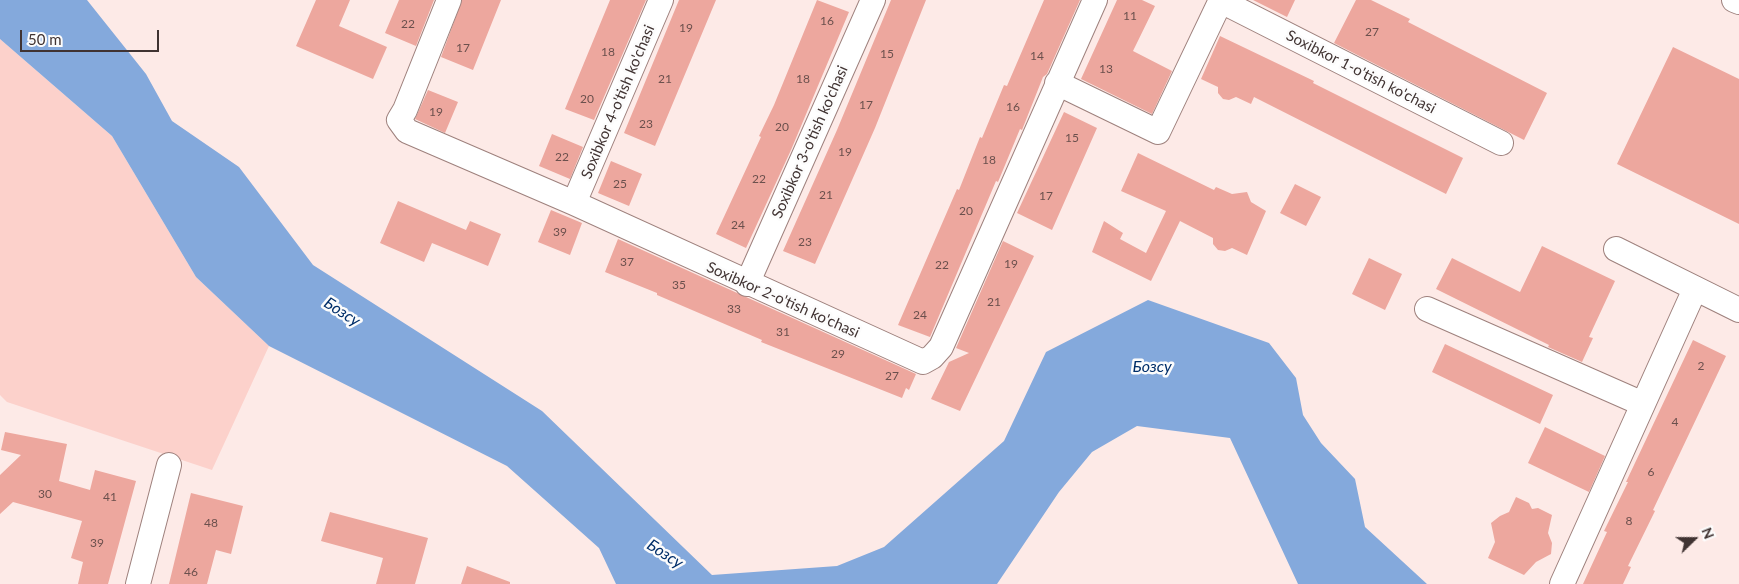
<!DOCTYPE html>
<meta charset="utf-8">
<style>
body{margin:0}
#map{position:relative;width:1739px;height:584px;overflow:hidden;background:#fdeae7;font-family:Lato,sans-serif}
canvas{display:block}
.north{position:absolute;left:1669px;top:514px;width:50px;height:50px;-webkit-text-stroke:4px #fcfcfc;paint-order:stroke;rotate:68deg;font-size:14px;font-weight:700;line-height:20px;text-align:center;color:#403332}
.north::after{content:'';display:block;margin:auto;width:18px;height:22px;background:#403332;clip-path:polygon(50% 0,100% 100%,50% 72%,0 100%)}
.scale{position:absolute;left:20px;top:30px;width:139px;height:22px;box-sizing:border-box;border:2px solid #403332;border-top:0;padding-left:6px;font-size:15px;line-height:18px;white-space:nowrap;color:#403332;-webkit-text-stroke:4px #fcfcfc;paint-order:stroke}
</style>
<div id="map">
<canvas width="1739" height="584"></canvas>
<div class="north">N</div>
<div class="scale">50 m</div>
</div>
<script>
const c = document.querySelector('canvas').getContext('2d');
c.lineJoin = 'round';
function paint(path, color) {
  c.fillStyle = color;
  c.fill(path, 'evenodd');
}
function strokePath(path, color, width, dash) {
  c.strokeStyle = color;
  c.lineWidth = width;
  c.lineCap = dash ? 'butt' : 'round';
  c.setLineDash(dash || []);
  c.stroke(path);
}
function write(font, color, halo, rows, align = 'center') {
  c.font = font + ' Lato,sans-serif';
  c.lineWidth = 5;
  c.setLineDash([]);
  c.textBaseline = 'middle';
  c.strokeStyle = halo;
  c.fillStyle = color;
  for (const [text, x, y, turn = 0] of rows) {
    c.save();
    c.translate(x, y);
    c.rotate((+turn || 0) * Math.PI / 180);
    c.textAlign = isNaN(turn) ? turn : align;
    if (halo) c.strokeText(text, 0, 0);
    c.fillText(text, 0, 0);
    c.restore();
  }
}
paint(new Path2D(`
 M0,39L112,136L196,277L269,346L212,470L7,402L0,395Z`), '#fcd1cb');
paint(new Path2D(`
 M0,0H87L146,74L172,121L239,167L313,265L542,411L712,575L837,566L884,547L1004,441L1046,352L1148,300L1269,343L1296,378L1303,415L1321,443L1355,479L1365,527L1427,584H1298L1230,438L1137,426L1092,452L1059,492L997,584H616L599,548L507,466L269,346L196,277L112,136L0,39Z`), '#84a9dc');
paint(new Path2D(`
 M316,0H350L339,26L387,47L373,79L296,46Z
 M399,0H434L416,46L385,33Z
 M462,0H501L473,70L441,57Z
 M610,0H646L594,120L565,109Z
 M679,0H716L655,146L624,133Z
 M817,0L849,12L791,150L746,248L716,234L761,137L759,136L774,105Z
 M891,0H926L875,128L815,264L783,251L837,130Z
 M1044,0H1080L1047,74L1043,77L1022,130L1020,129L998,182L996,181L930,337L898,325L957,189L959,190L980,137L982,138L1004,85L1007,86Z
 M1117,0H1142L1155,6L1133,51L1172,71L1152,114L1081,79Z
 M1253,0H1295L1287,17Z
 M1356,0H1371L1410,19L1408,22L1547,93L1524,140L1334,43Z
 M1220,36L1314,81L1313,83L1463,158L1446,194L1254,97L1251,104L1236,97L1229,100L1223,99L1218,93V87L1201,79Z
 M1673,47L1739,79V224L1617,164Z
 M428,90L458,102L445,133L415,119Z
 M1064,112L1097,128L1052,230L1017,213Z
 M552,134L583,147L570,179L539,166Z
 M1138,153L1214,190L1216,187L1232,194L1247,192L1251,202L1266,211L1247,255L1232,248L1225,251L1218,250L1213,244V238L1180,221L1151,281L1092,252L1104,221L1123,233L1120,239L1146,253L1166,211L1121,191Z
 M611,161L642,174L629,206L598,193Z
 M1295,184L1321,197L1306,226L1280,213Z
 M398,201L466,230L470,221L501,234L488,266L432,243L424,262L380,243Z
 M551,210L582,223L570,255L538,242Z
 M618,239L916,374L909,390L906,388L902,398L761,342L762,340L657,295V293L605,272Z
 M1003,241L1034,256L960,411L931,399L949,362L969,353L956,348Z
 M1542,246L1615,281L1589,337L1593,338L1582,362L1548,347L1549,345L1436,289L1452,258L1520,292Z
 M1369,258L1402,274L1385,310L1352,294Z
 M1693,340L1726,356L1653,510L1655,511L1628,566L1631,567L1623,584H1583L1607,532L1604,531L1628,482H1626Z
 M1445,344L1553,395L1540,424L1432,372Z
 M1545,427L1605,456L1589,492L1528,463Z
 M5,432L67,444L59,481L90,490L95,470L136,481L108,584H78L83,562L71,558L82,521L13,502L0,514V475L21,455L1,450Z
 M191,493L243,506L231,554L216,550L207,584H169Z
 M1516,497L1529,503L1532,509L1538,508L1552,515L1548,533L1552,543L1551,554L1536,562L1524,575L1488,558L1495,542L1491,523L1500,516L1509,512Z
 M330,512L428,538L415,584H376L383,558L321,541Z
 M467,566L510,582V584H461Z`), '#eda79e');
const minor = new Path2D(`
 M449,0L405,110L399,120L407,131L574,203L923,362L932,357L941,347L1095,0
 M1734,0L1739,2
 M1221,1L1501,143
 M1057,83L1158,132L1221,0
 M574,203L661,0
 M1616,249L1739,310
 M747,284L873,0
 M1427,309L1643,404
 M138,584L169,465
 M1562,584L1695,289`);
strokePath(minor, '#9e817d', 26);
strokePath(minor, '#fff', 24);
write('12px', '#6b504d', null, [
 ["11",1130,16],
 ["16",827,21],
 ["22",408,24],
 ["19",686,28],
 ["27",1372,32],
 ["17",463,48],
 ["18",608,52],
 ["15",887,54],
 ["14",1037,56],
 ["13",1106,69],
 ["21",665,79],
 ["18",803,79],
 ["20",587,99],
 ["17",866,105],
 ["16",1013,107],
 ["19",436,112],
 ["23",646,124],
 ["20",782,127],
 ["15",1072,138],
 ["19",845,152],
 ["22",562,157],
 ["18",989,160],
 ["22",759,179],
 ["25",620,184],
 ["21",826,195],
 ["17",1046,196],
 ["20",966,211],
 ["24",738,225],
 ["39",560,232],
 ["23",805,242],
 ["37",627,262],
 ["19",1011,264],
 ["22",942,265],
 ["35",679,285],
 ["21",994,302],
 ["33",734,309],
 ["24",920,315],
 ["31",783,332],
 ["29",838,354],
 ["2",1701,366],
 ["27",892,376],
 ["4",1675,422],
 ["6",1651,472],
 ["30",45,494],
 ["41",110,497],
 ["8",1629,521],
 ["48",211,523],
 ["39",97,543],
 ["46",191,572]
]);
write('15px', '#403332', '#fcfcfc', [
 ["Soxibkor 1-o'tish ko'chasi",1361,72,27],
 ["Soxibkor 4-o'tish ko'chasi",618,102,-67],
 ["Soxibkor 3-o'tish ko'chasi",810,142,-66],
 ["Soxibkor 2-o'tish ko'chasi",783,300,24]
]);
write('italic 16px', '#002e69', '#fcfcfc', [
 ["Бозсу",342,312,33],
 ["Бозсу",1152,367],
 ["Бозсу",665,554,33]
]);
</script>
